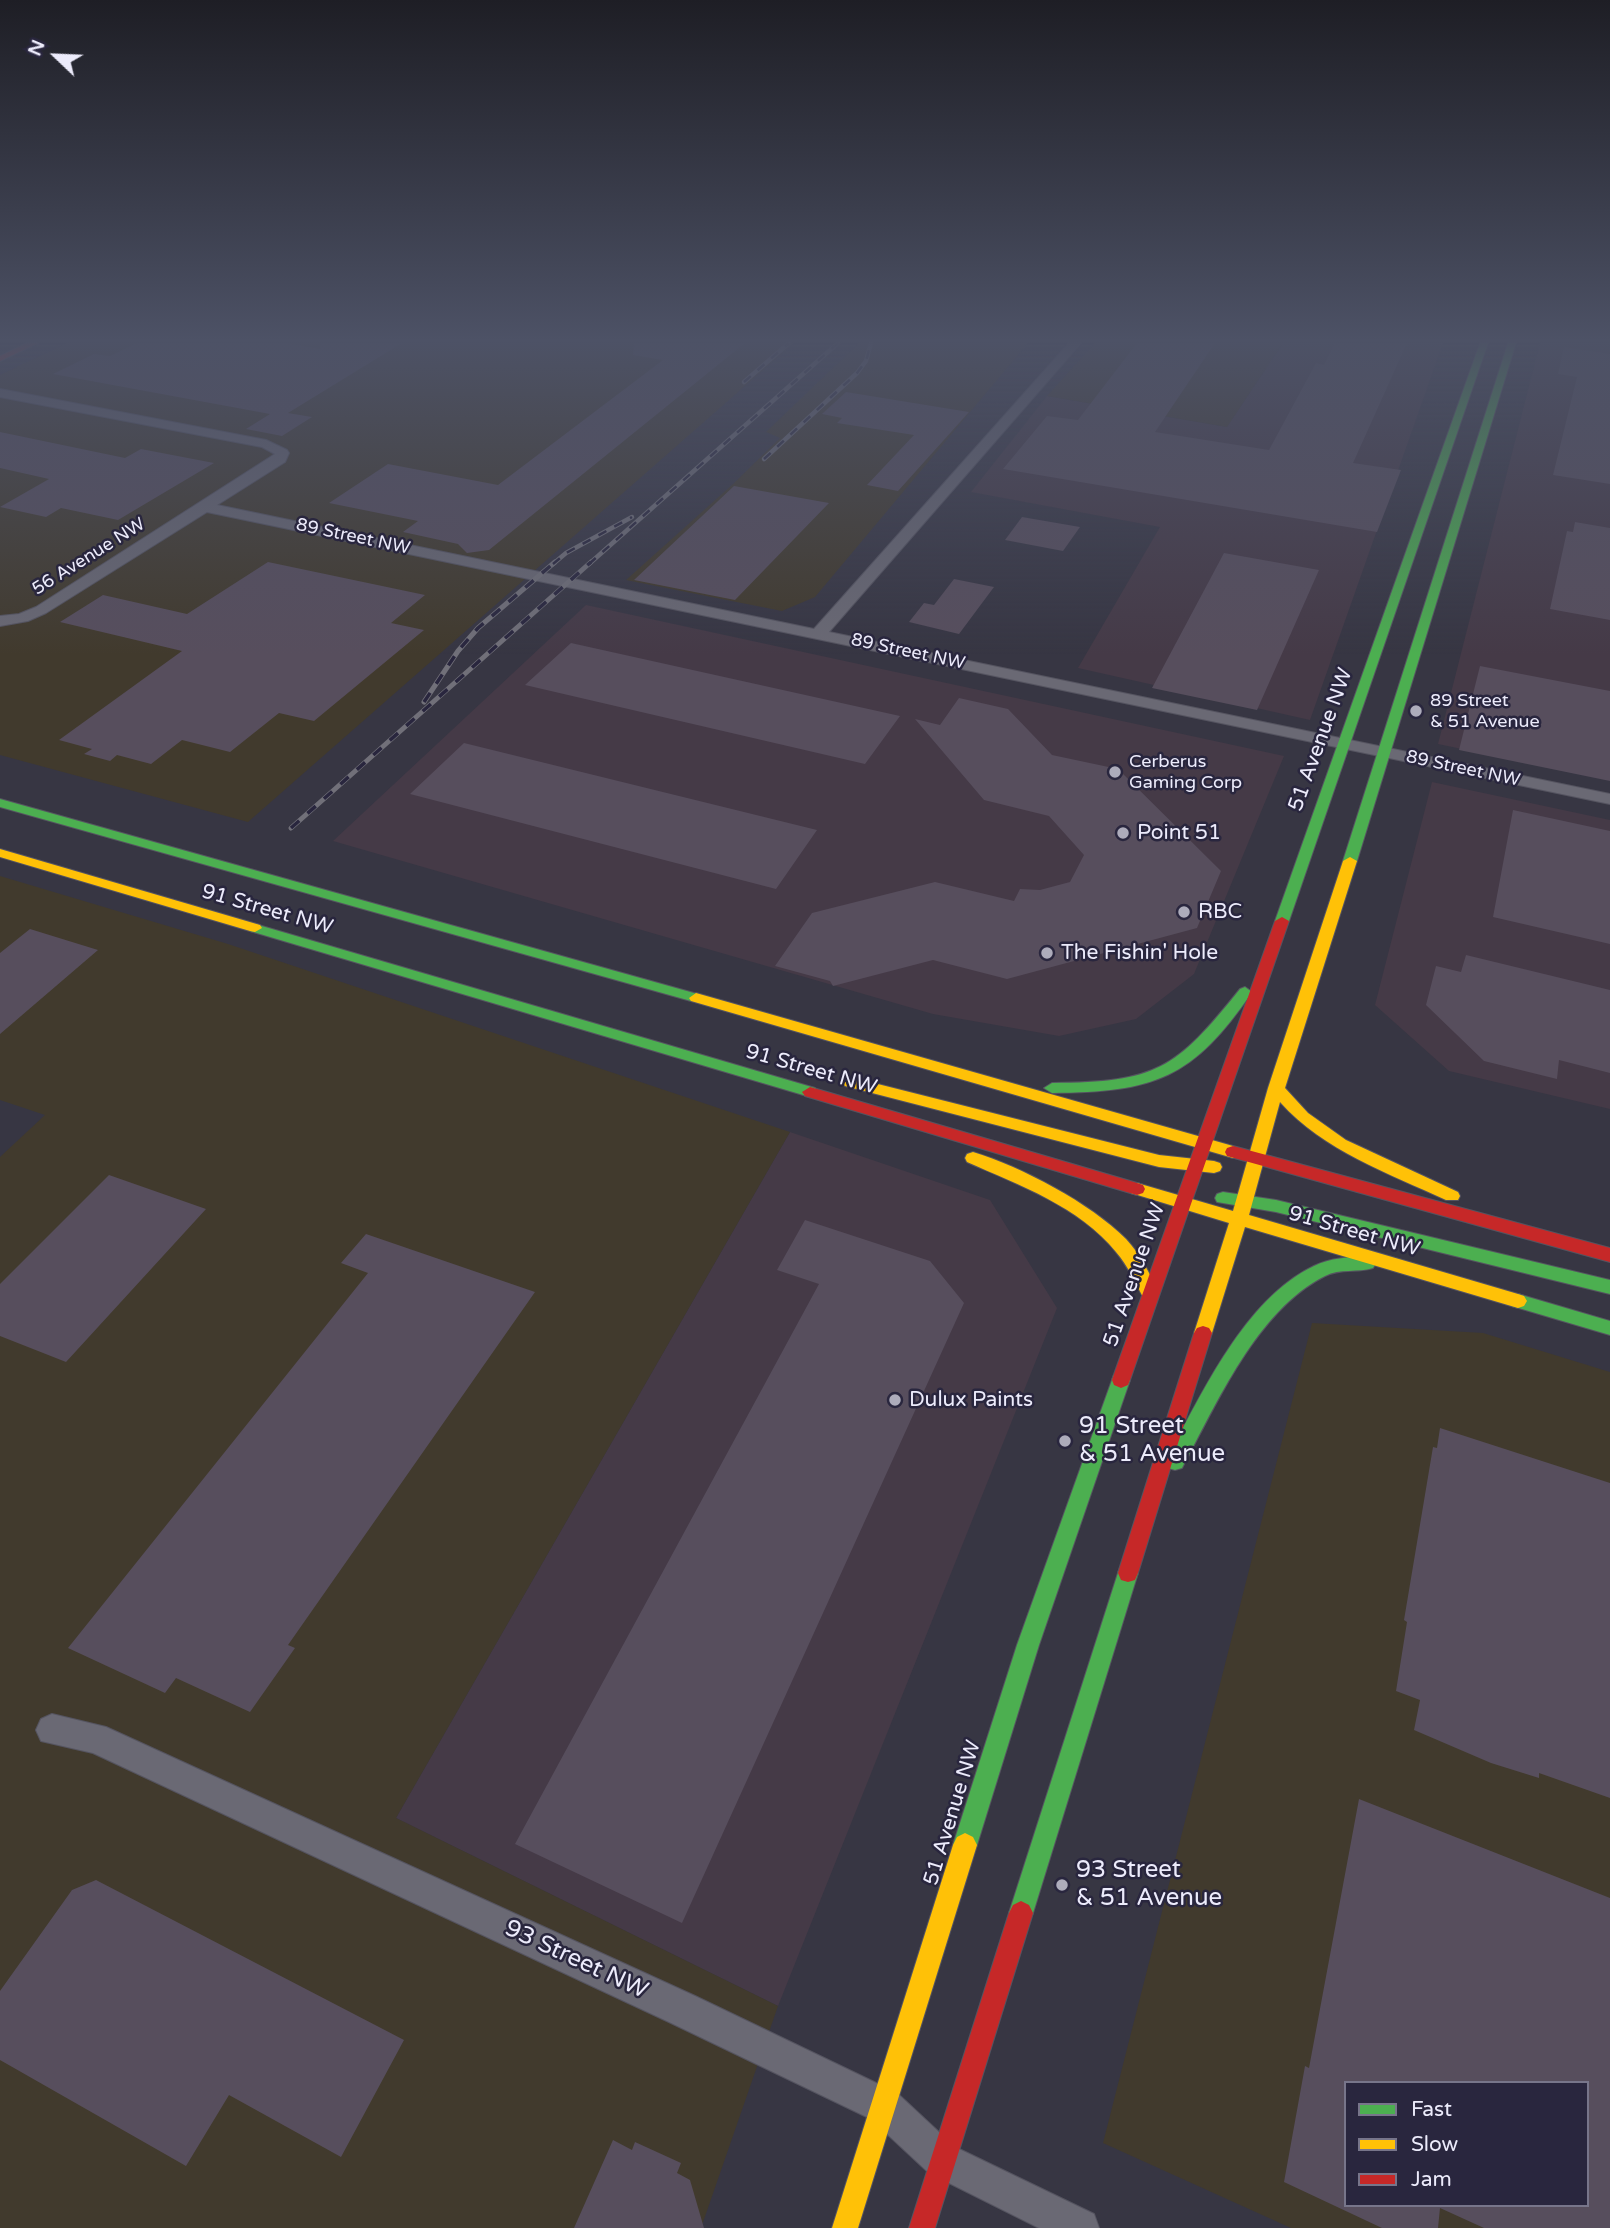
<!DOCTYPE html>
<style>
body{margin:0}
#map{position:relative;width:1610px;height:2228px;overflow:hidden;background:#373643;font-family:"Varela Round",sans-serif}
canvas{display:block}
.legend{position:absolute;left:1344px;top:2081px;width:245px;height:126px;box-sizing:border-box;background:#29263e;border:2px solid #77758a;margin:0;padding:9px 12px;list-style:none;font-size:21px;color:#ecebfb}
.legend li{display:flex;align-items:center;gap:14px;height:35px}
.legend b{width:35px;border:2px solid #77758a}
.north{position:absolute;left:21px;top:21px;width:70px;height:70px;-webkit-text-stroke:5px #29263e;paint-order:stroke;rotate:293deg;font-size:19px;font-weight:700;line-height:28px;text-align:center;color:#ecebfb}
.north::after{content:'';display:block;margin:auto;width:24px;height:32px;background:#ecebfb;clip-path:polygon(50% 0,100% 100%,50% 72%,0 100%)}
</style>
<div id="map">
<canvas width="1610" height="2228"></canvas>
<ul class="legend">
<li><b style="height:9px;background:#4caf50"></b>Fast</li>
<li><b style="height:9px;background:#ffc107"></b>Slow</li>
<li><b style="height:9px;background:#c62828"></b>Jam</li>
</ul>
<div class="north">N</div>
</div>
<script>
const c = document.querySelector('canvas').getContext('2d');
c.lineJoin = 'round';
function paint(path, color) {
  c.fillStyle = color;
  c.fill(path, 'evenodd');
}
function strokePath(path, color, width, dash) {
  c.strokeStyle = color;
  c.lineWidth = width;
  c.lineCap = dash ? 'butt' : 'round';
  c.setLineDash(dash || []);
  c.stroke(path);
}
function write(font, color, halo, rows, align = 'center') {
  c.font = font + ' "Varela Round",sans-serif';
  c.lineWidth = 5;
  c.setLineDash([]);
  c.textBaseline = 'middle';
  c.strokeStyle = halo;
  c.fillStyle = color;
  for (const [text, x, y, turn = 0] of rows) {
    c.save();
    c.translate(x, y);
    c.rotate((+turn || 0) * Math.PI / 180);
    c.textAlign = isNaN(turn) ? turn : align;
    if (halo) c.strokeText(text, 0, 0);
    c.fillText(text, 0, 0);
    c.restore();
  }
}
paint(new Path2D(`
 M1283,343H1443L1310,720L1078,668L1160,527L971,492L1047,396L1227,427Z
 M1540,343H1610V780L1438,744Z
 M586,605L1284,756L1194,974L1136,1019L1059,1036L933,1014L333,841Z
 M1432,782L1610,820V1109L1449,1071L1375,1005Z
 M790,1132L990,1200L1057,1308L778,2006L396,1818Z`), '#453a47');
paint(new Path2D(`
 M67,343H794L248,822L0,755V375Z
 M859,343H1028L815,597L782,611L626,580L733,484L780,438L766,432Z
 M1095,343H1283L1227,427L1047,396Z
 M0,876L228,944L790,1132L396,1818L778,2006L701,2228H0V1157L45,1115L0,1100Z
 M1312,1323L1483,1333L1610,1372V2228H1291L1103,2143ZM1346,2083H1587V2205H1346Z`), '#413a2d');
paint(new Path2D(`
 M137,343H287L320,349V343H402L288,413L312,417L282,436L246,429L270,414L53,374L94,354L110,356Z
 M634,343H745L489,550L467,553L458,544L403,532L418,521L329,503L388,464L498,485L663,360L633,355Z
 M1137,343H1215L1155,432L1269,450L1316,363L1324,365L1335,343H1407L1353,463L1401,470L1377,532L1003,469L1047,416L1078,420Z
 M1564,347L1610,354V484L1553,475L1577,377L1558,374Z
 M846,392L969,412L898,491L867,485L914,435L837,423L842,418L822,414Z
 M0,432L125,458L141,449L214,463L118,520L61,508L46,517L0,507L49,479L0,468Z
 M734,486L829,503L735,600L634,580Z
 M1022,517L1080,527L1063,551L1005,540Z
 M1575,522L1610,528V620L1550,609L1567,531L1573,532Z
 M1224,553L1319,570L1257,710L1152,688Z
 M268,562L425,595L391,623L424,630L314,721L279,713L230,752L182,740L151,764L117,755L110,761L84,754L92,749L59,740L182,651L60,622L103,595L187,614Z
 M954,579L994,587L959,634L909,622L924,603L934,605Z
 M571,643L900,716L865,764L525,685Z
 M1480,666L1610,691V781L1459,750Z
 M959,698L1008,709L1052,755L1118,769L1221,871L1197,928L1007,979L933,960L833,986L830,981L775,966L812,913L935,882L1014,901L1020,889L1040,890L1070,882L1084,855L1049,816L984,800L915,719L940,725Z
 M464,743L817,830L776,889L410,794Z
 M1513,810L1610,831V944L1493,917Z
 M30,929L98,950L0,1034V953Z
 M1466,955L1610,990V1073L1559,1060L1557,1079L1484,1061L1426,1005L1436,966L1461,972Z
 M109,1175L206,1209L66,1362L0,1336V1284Z
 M805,1220L930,1261L964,1303L682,1923L515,1844L819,1284L777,1270Z
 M366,1234L535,1292L288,1645L295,1648L250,1712L176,1678L165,1693L68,1648L368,1273L341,1263Z
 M1440,1428L1610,1483V1798L1539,1773V1778L1491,1763L1414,1730L1420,1700L1396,1691L1407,1622L1404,1620L1433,1447L1437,1448Z
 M1359,1799L1610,1898V2228H1484L1440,2208L1438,2228H1382L1284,2182L1305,2066L1309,2068ZM1346,2083H1587V2205H1346Z
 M96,1880L404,2040L341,2157L229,2095L186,2166L0,2060V1991L72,1890Z
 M613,2140L632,2150L635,2142L681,2163L677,2173L690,2180L704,2228H574Z`), '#574e5d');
const street = new Path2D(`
 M1069,343H1081L829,632L1610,794V804L207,512L46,613L28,621L0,626V616L19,614L36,607L275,454L262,447L0,397V389L266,440L287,450L289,453L285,462L217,505L814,629Z
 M52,1714L106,1727L695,1996L897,2093L955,2147L1094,2214L1099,2228H1039L929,2173L871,2119L669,2022L93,1753L41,1741L36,1730L41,1719Z`);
const fast = new Path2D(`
 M1480,343H1488L1289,921L1282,925L1277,924L1275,921Z
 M1508,343H1516L1357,861L1355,864H1345L1343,861Z
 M0,799L701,995L703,998L701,1001H691L0,807Z
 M255,924L815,1088L818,1092L810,1097L250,931L248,928L250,925Z
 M1245,987L1252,992C1193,1079 1154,1092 1052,1093L1044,1088L1052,1083C1157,1082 1175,1070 1240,989Z
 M1223,1192L1276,1200L1610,1280V1294L1276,1212L1217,1202L1215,1198L1217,1194Z
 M1367,1256L1373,1258L1376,1263L1373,1268C1358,1273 1340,1268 1325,1276C1257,1310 1217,1403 1182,1468L1175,1470L1168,1468L1165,1462L1168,1456C1203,1392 1245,1299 1314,1266C1330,1258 1349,1257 1367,1256Z
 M1518,1294L1610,1321V1335L1512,1306L1509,1301L1512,1296Z
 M1121,1372L1128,1375L1130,1380L1039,1645L977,1845L973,1853L965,1857L957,1853L953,1845L1017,1645L1112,1380L1114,1375Z
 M1128,1564L1135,1566L1138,1573L1033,1913L1029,1921L1021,1925L1013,1921L1009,1913L1118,1573L1121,1566Z`);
const slow = new Path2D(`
 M0,849L260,925L262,928L255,932L250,931L0,857Z
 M1350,857L1357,861L1285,1088L1308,1113L1346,1140L1458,1192L1460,1196L1458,1200H1446C1388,1173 1324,1151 1280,1102L1249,1215L1518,1294L1524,1296L1527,1301L1524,1306L1518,1308L1245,1227L1212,1333L1209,1338L1203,1340L1197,1338L1194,1333L1229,1223L1131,1193L1129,1189L1131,1185L1137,1183L1233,1211L1268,1088L1343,861Z
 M696,993L1233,1146L1241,1152L1233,1158L691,1001L689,998Z
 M850,1077L1159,1155L1214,1161L1220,1163L1222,1167L1220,1171L1214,1173L1159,1167L845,1086L842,1082Z
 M973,1152C1022,1167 1090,1203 1126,1239C1141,1255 1150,1274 1159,1294L1156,1299L1150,1301L1144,1299C1135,1282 1128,1266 1116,1252C1080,1207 1019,1185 967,1162L965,1158L967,1154Z
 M965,1833L973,1837L977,1845L858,2228H832L953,1845L957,1837Z`);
const jam = new Path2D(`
 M27,343H38L0,361V356Z
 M1282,917L1289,921L1130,1380L1128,1385L1121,1388L1114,1385L1112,1380L1275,921Z
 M810,1087L1137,1183L1143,1185L1145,1189L1143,1193L1137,1195L805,1096L802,1092Z
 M1233,1146L1610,1248V1262L1227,1156L1225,1152L1227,1148Z
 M1203,1326L1209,1328L1212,1333L1138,1573L1135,1580L1128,1582L1121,1580L1118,1573L1194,1333L1197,1328Z
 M1021,1901L1029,1905L1033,1913L935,2228H909L1009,1913L1013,1905Z`);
strokePath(street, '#555460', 2);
strokePath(fast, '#555460', 2);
strokePath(slow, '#555460', 2);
strokePath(jam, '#555460', 2);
paint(street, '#6a6974');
paint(fast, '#4caf50');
paint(slow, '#ffc107');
paint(jam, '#c62828');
const railFar1 = new Path2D(`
 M744,382L789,343
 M764,459L857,373L866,361L871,343
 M553,564L566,553L632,517
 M589,564L838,343`);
const rail = new Path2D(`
 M424,702L458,651L478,628L555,562
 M291,828L591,562`);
strokePath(railFar1, '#717079', 4.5);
strokePath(rail, '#717079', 5);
strokePath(railFar1, '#29263e', 2.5, [9]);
strokePath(rail, '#29263e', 3.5, [11]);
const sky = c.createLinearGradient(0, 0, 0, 655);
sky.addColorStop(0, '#1e1e25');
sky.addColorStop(0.52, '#4d5266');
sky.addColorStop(1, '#4d526600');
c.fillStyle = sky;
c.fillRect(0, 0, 1610, 655);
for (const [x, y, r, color] of [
 [1416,711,7,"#adacbb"],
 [1115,772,7,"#adacbb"],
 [1123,833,7,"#adacbb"],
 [1184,912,7,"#adacbb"],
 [1047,953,7,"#adacbb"],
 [895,1400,7,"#adacbb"],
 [1065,1441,7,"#adacbb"],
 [1062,1885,7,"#adacbb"]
]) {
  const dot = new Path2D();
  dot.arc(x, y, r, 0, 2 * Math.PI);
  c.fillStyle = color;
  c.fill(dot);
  strokePath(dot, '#29263e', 2.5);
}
write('18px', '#ecebfb', '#29263e', [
 ["89 Street NW",353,537,12],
 ["56 Avenue NW",89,557,-32],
 ["89 Street NW",908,652,12],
 ["89 Street NW",1463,769,12]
]);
write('18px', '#ecebfb', '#29263e', [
 ["89 Street",1430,701],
 ["& 51 Avenue",1430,722],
 ["Cerberus",1129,762],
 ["Gaming Corp",1129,783]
], 'left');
write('21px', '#ecebfb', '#29263e', [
 ["51 Avenue NW",1321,740,-70],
 ["91 Street NW",267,910,16],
 ["91 Street NW",811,1070,16],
 ["91 Street NW",1354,1232,16],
 ["51 Avenue NW",1135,1275,-71],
 ["51 Avenue NW",953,1813,-73]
]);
write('21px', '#ecebfb', '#29263e', [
 ["Point 51",1137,833],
 ["RBC",1198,912],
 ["The Fishin' Hole",1061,953],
 ["Dulux Paints",909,1400]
], 'left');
write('24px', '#ecebfb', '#29263e', [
 ["91 Street",1079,1427],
 ["& 51 Avenue",1079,1455],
 ["93 Street",1076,1871],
 ["& 51 Avenue",1076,1899]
], 'left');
write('24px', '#ecebfb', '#29263e', [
 ["93 Street NW",576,1960,25]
]);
</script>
